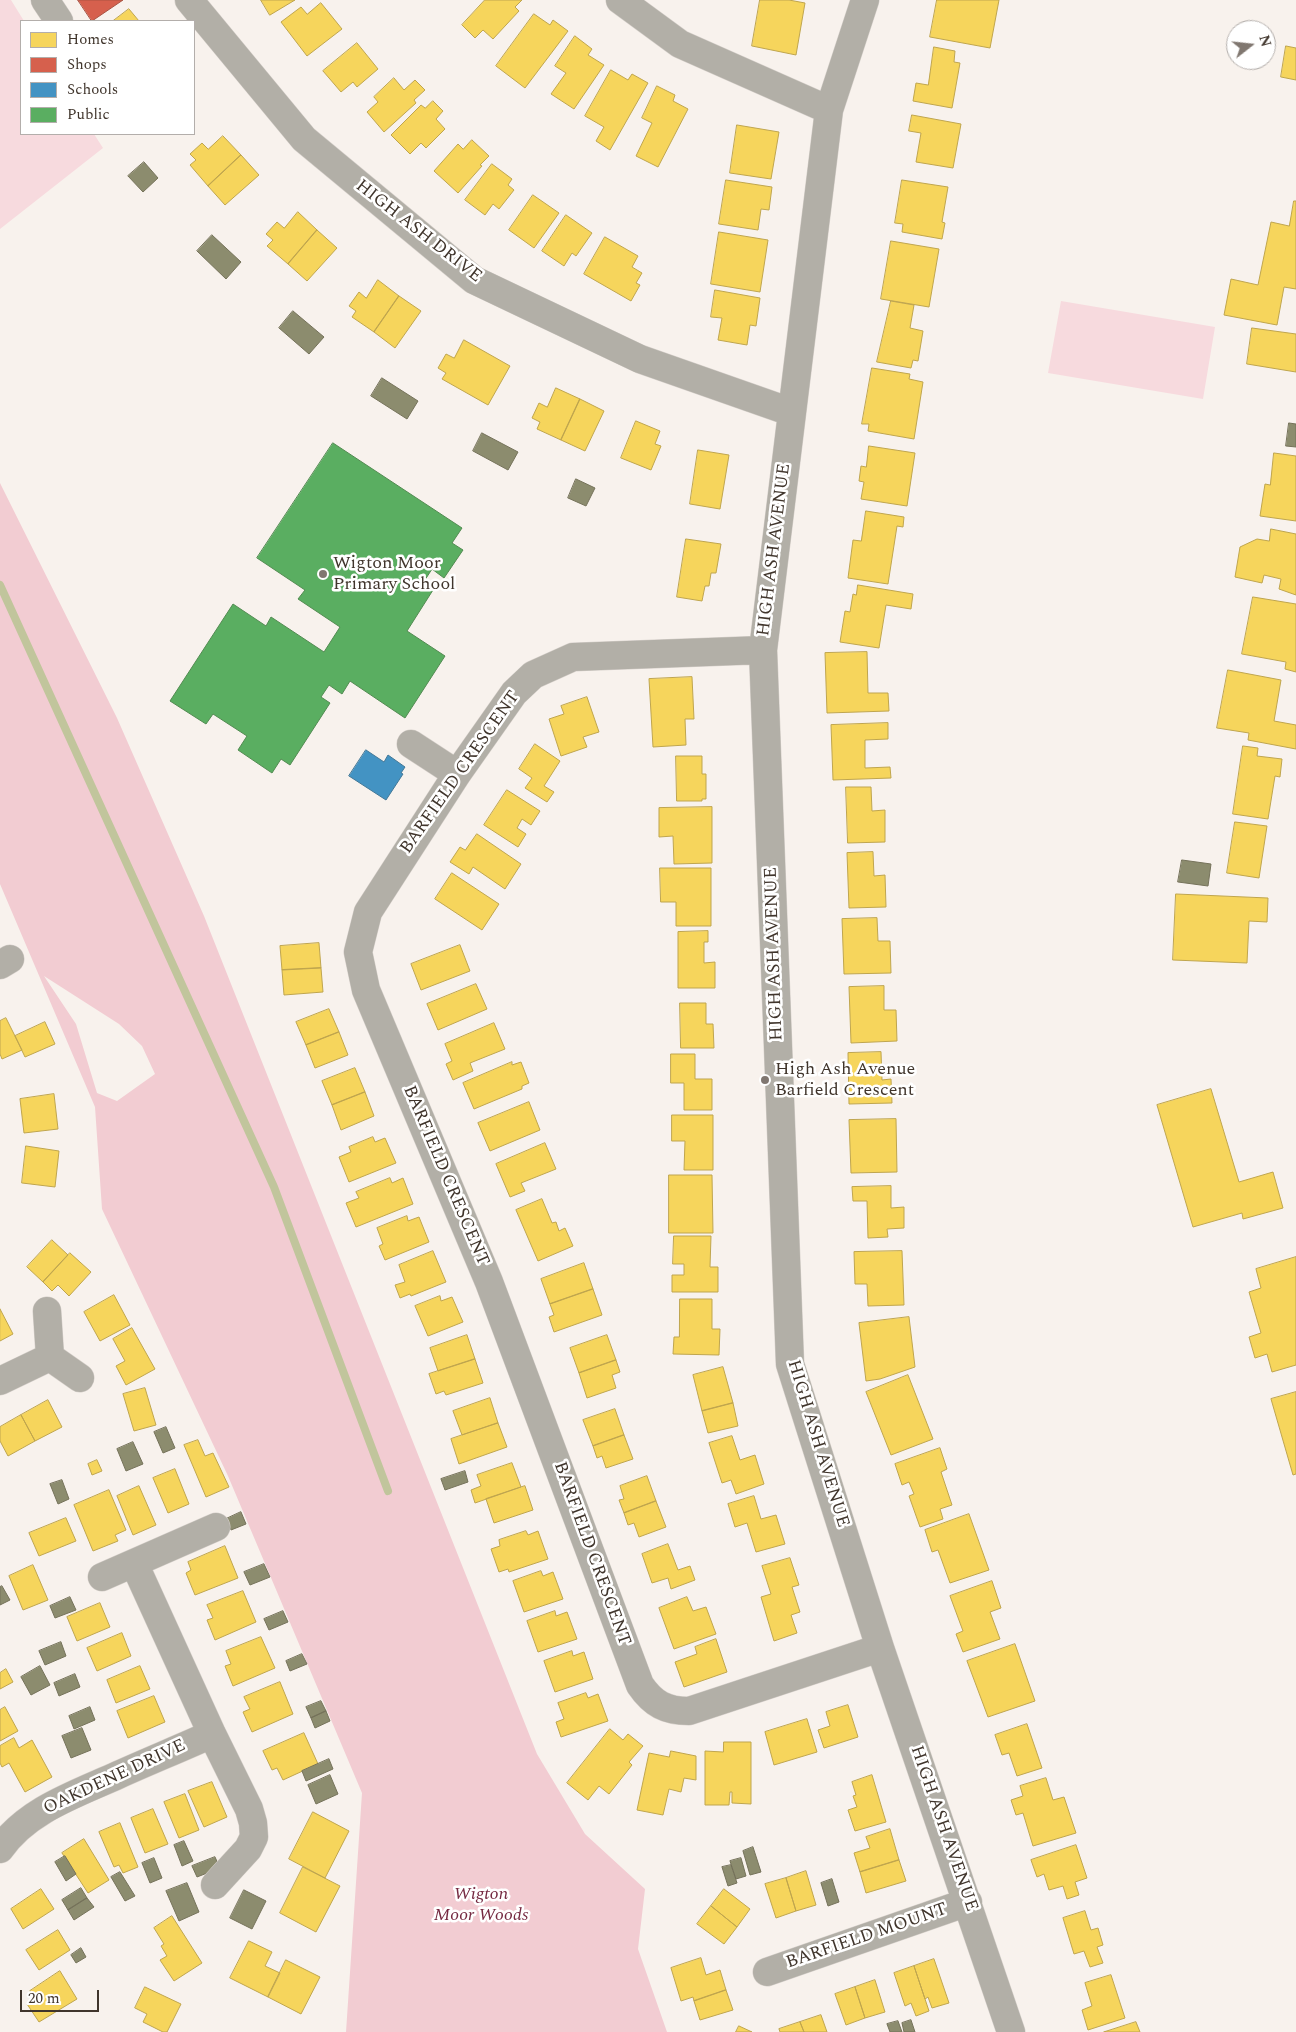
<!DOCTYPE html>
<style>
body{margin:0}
#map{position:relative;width:1296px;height:2032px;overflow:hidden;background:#f8f2ed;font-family:Spectral,serif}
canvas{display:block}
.legend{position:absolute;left:20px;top:20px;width:175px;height:115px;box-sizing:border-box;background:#fff;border:1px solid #b3aeab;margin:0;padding:6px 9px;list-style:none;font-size:15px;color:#40352c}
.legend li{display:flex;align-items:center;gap:10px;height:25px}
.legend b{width:25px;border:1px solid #b3aeab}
.north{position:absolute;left:1226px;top:20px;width:50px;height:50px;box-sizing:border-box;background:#fff;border:1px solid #b3aeab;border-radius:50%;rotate:74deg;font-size:14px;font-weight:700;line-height:20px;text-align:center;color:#40352c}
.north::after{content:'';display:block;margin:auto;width:18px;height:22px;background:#807770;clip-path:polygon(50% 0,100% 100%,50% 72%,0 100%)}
.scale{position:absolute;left:20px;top:1990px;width:79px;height:22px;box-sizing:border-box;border:2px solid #40352c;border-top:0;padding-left:6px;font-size:15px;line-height:18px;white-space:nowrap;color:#40352c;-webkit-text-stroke:4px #fff;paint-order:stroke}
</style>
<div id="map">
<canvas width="1296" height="2032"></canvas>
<ul class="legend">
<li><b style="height:14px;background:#f6d55c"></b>Homes</li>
<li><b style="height:14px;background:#d6604d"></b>Shops</li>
<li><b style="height:14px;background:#4393c3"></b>Schools</li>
<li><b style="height:14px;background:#5aae61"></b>Public</li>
</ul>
<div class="north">N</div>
<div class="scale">20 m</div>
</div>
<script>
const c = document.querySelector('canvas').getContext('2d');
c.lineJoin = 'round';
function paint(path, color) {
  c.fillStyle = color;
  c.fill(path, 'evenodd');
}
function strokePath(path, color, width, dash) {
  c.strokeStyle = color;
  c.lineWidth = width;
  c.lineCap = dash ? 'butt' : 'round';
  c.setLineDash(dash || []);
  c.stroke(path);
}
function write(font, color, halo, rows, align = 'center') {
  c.font = font + ' Spectral,serif';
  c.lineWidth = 5;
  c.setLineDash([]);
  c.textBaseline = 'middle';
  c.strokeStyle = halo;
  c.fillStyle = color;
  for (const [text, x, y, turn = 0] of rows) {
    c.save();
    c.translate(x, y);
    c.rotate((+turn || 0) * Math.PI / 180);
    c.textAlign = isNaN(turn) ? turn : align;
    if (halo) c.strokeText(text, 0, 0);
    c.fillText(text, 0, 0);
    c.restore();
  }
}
paint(new Path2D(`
 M0,0H11L24,21H21V134H94L103,148L0,229Z
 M1061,301L1215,327L1203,399L1048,373Z`), '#f7dade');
paint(new Path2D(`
 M0,483L117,718L204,916L537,1754L585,1834L645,1889L638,1949L667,2032H346L362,1793L228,1476L102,1209L95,1107L0,884ZM44,976L119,1024L142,1046L155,1074L117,1101L97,1093L76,1024Z`), '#f2ccd2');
const homes = new Path2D(`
 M261,0H295L270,15Z
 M485,0H522L515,7L519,11L493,39L483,30L475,38L462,25Z
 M760,0H789L805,3L796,55L752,46Z
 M937,0H999L990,48L930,37Z
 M321,3L342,29L307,56L281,22L301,7L307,14Z
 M129,9L139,21H113Z
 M534,14L550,25L553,20L568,31L525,88L496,66Z
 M575,36L592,49L588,55L604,65L574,109L551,94L566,73L555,66Z
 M357,43L378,69L357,87L353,82L341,92L323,71Z
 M1286,46L1296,48V80L1281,77Z
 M934,47L955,51L954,62L960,63L952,108L913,101L916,83L928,85Z
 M611,70L628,80L632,74L648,83L610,150L596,141L604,127L585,116Z
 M394,78L404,90L415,80L425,90L414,100L416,103L384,132L367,112L378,102L374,97Z
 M657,86L675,95L673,101L688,109L658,167L636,156L652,123L642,118Z
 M433,101L443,111L436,119L445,129L426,148L421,143L410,154L391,135L421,105L425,108Z
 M912,115L961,124L953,168L916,162L921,133L909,131Z
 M737,125L779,132L771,179L730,173Z
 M223,136L241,155L208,186L190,165L196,160L190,154L202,143L208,149Z
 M472,140L489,156L480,165L482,166L458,193L434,171L458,144L463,149Z
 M241,155L259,175L225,205L208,186Z
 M492,164L512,179L508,185L514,190L499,209L493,204L485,215L465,200Z
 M726,180L772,187L769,210L761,209L758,230L719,224Z
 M902,180L948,187L942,222L945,223L942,239L902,232L903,224L895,223Z
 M533,195L559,213L534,248L509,230Z
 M1294,201H1296V289L1284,287L1277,325L1224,315L1231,279L1258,285L1271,222L1289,226Z
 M298,212L317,230L288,264L267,246L273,240L266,234L277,222L284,228Z
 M566,215L592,233L576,256L572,253L564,266L542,251Z
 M317,230L337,248L307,281L288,264Z
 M719,232L768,240L760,292L711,284Z
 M605,237L638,256L632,267L642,273L636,283L640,285L631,301L584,274Z
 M891,241L939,249L929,307L881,299Z
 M378,280L399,296L374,332L352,317L356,311L349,306L359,292L366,298Z
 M715,290L760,298L756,326L750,325L747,345L718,340L722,318L711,317Z
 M399,296L421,311L395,348L374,332Z
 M891,301L914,305L910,328L923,331L918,361L913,360L911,368L877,362Z
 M1252,328L1296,334V372L1247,364Z
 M464,340L510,366L488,405L442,379L446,373L438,368L446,354L454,358Z
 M872,368L910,374L909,379L923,382L914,439L868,431L869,424H862Z
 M556,388L580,399L561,440L537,429L540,422L532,418L539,403L547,407Z
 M580,399L604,411L585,451L561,440Z
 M636,421L660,431L655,444L661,446L651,470L621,458Z
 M869,446L915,453L907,506L861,499L864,482L859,481L861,466L866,467Z
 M698,450L729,455L720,509L690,504Z
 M1274,453L1296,456V521L1260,516L1265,484L1270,485Z
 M866,511L904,517L903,527L897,526L888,584L848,578L853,540L861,541Z
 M1271,529L1296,534V595L1279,589L1281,579L1264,575L1262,583L1235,577L1240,547L1257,539L1269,541Z
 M686,539L721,544L716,573H711L709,586H705L702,601L677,597Z
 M858,585L913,594L911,609L886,605L879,648L840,642L845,611L850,612L853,594L856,595Z
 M1253,597L1296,604V672L1285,669L1286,662L1242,654Z
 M867,652L868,693H888L889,711L827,713L825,653Z
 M1228,670L1281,680L1274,721L1296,725V749L1248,740L1249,733L1217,728Z
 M692,677L694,719H685L686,745L653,747L649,679Z
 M587,697L599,732L583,737L587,747L561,756L549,719L564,714L561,706Z
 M888,723V739L865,740V768L890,767L891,778L833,780L831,725Z
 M535,744L560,761L544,786L554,792L547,802L525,788L532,778L519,769Z
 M1243,746L1258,748L1257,756L1282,759L1280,777L1275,776L1268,819L1233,814Z
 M676,756H702V774H706V799H702V801H677Z
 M846,787H871L872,811L885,810V842L848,843Z
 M507,790L540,811L531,825L522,819L517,828L526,834L518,847L484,825Z
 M712,807V863L674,864L673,836L659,837V808Z
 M1235,822L1267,826L1259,878L1227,873Z
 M477,834L521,864L505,889L473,867L469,874L450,862L460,847L465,850Z
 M873,852L874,876L885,875L886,907L849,908L847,853Z
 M660,868H711V926H676V902H661Z
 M452,873L499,904L482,930L435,899Z
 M1176,894L1268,898L1267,922L1249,921L1247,963L1173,960Z
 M877,918L878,941H890L891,973L844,974L842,919Z
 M708,931V942H704V963L715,962V988H678V932Z
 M319,943L321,968L282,970L280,946Z
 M460,945L470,971L421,990L411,964Z
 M321,968L323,992L284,995L282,970Z
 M476,984L487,1009L438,1030L427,1004Z
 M884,986V1010H896L897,1041L851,1043L849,987Z
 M680,1003H706V1024H713L714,1048H681Z
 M329,1009L339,1032L306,1045L296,1022Z
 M6,1018L22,1050L2,1059L0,1054V1021Z
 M45,1022L55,1044L25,1057L15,1036Z
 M494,1023L505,1049L470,1063L473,1071L453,1080L446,1064L452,1061L445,1044Z
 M339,1032L348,1055L315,1068L306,1045Z
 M881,1052L882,1080L891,1079L892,1103L849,1104L848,1053Z
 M671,1054H695V1079H712V1110H684V1083H671Z
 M512,1062V1065L521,1062L529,1083L522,1086V1089L474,1109L463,1083Z
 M355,1068L365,1092L332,1105L322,1081Z
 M1211,1089L1239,1182L1273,1172L1283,1208L1243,1219L1242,1213L1193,1227L1157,1105Z
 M365,1092L374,1116L341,1130L332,1105Z
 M54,1094L58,1129L24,1133L20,1099Z
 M529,1102L540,1130L490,1151L478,1123Z
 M672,1115H713V1170H684L685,1141H672Z
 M896,1119L897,1172L851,1173L849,1120Z
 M373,1137L375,1142L385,1138L396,1163L349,1182L339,1157L351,1152L349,1147Z
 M545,1143L556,1169L521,1183L525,1191L510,1197L496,1164Z
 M26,1146L59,1151L55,1187L22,1183Z
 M669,1175H712L713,1233H669Z
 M390,1178L392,1183L403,1178L413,1204L356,1227L346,1203L359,1198L356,1192Z
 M891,1186V1208L904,1207V1228L887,1229L888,1237L868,1238L867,1201H853L852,1187Z
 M542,1199L552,1223L556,1222L559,1231L565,1228L573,1246L538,1261L516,1210Z
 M407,1216L408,1221L419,1217L429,1242L385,1260L379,1246L383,1244L377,1228Z
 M674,1236H711L710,1267H718V1292H672V1275H684V1264H673Z
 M52,1240L68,1255L43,1282L27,1267Z
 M433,1251L446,1282L411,1296L410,1294L400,1298L395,1285L405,1282L399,1265Z
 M902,1251L904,1305L868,1306L867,1284H855L854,1252Z
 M70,1253L91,1272L69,1296L58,1285L52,1291L43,1282Z
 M1296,1257V1365L1272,1372L1267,1354L1255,1358L1249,1337L1261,1333L1249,1292L1261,1288L1256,1269Z
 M584,1263L593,1289L550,1304L541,1279Z
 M593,1289L602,1315L554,1332L549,1317L554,1315L550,1304Z
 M114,1295L130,1325L100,1341L84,1312Z
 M440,1296L441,1301L452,1297L463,1322L428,1336L415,1306Z
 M680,1299H712V1329H720L719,1355L673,1354L674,1337H679Z
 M0,1309L13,1334L0,1341Z
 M909,1317L915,1367L880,1379L866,1381L859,1323Z
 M132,1328L155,1369L126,1385L116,1366L125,1361L113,1339Z
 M467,1335L475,1359L438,1371L430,1348Z
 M607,1335L616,1360L579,1373L570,1348Z
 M475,1359L483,1383L446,1395L444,1391L436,1394L429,1374Z
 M616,1360L620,1372L612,1375L616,1388L587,1398L579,1373Z
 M723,1367L733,1403L702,1411L693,1375Z
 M908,1375L933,1439L891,1455L866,1392Z
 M145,1388L156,1425L134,1431L123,1394Z
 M1296,1392V1474L1293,1475L1271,1399Z
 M490,1398L498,1423L462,1435L453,1411Z
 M48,1400L62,1427L35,1441L21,1415Z
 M733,1403L738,1426L708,1433L702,1411Z
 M615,1409L624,1435L593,1446L583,1420Z
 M21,1415L35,1441L8,1456L0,1441V1427Z
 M498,1423L507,1447L459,1464L451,1439Z
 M624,1435L633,1459L606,1468L602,1456L597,1458L593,1446Z
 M732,1436L740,1460L755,1455L764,1484L736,1494L731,1480L722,1483L709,1443Z
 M198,1440L205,1456L213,1453L229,1487L206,1497L184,1445Z
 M940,1448L947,1469L941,1472L952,1505L940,1509L943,1519L920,1527L909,1496L914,1494L909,1482L902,1485L895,1464Z
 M97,1460L102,1471L92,1475L88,1464Z
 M512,1463L521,1487L475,1503L471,1490L481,1486L477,1475Z
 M175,1469L189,1504L168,1513L153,1478Z
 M647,1476L656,1501L624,1513L619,1500L624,1499L620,1486Z
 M139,1486L156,1525L133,1535L117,1496Z
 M525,1486L533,1510L494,1523L486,1499Z
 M109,1490L126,1530L115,1535L118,1541L93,1551L74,1505Z
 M754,1496L761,1519L776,1515L785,1544L756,1552L747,1523L735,1527L728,1504Z
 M656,1501L666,1527L639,1537L634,1523L628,1525L624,1513Z
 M969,1514L989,1570L950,1583L938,1550L932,1552L925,1530Z
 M66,1518L76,1541L39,1556L29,1533Z
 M526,1531L528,1535L538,1531L548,1559L509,1572L508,1569L499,1572L491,1549L500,1546L499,1540Z
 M668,1544L678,1570L690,1566L695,1580L671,1589L668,1578L652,1583L642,1554Z
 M225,1546L238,1578L195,1595L186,1573L191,1570L188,1562Z
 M790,1558L799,1585L792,1587L800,1612L791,1615L797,1633L774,1641L761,1597L771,1594L762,1566Z
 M33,1565L48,1600L23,1610L9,1576Z
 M541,1571L543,1576L553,1572L563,1599L524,1612L513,1581Z
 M992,1581L1001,1608L990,1612L1000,1639L963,1652L956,1634L963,1631L950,1596Z
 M243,1591L256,1622L215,1640L207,1620L213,1618L207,1605Z
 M687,1597L693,1611L706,1607L716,1634L674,1649L659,1608Z
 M100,1603L110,1627L77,1641L67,1617Z
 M555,1611L556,1616L567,1612L577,1639L538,1652L527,1621Z
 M122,1633L131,1656L97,1671L87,1648Z
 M261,1637L275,1668L233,1686L225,1666L231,1664L226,1651Z
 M716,1639L727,1672L684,1687L675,1662L697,1654L695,1647Z
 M1015,1644L1035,1701L988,1717L967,1661Z
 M572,1651L573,1656L584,1652L593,1679L555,1692L544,1661Z
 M140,1666L150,1689L116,1703L107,1680Z
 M6,1669L13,1682L0,1689V1673Z
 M280,1682L293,1714L252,1732L243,1712L250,1709L244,1697Z
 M586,1693L588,1698L598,1694L608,1721L561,1737L556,1722L564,1719L558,1703Z
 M154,1696L165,1722L128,1738L117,1711Z
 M848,1705L858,1737L824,1748L818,1730L830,1726L826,1712Z
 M5,1707L18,1731L0,1741V1710Z
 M807,1719L817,1752L774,1765L765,1732Z
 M1027,1724L1042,1768L1017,1776L1009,1753L1002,1755L995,1735Z
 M610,1729L623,1740L628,1734L643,1746L629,1762L632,1765L609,1794L599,1786L588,1800L567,1783Z
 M304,1733L318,1764L283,1780L277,1768L272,1770L263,1751Z
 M14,1738L19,1748L32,1740L52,1777L25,1792L9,1763L2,1767L0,1763V1746Z
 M724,1742H751V1804L732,1803V1792H730L729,1805H705V1751L723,1752Z
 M671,1751L696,1756V1780L684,1778L681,1792L669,1789L663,1815L637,1810L649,1753L669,1757Z
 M872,1775L886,1822L855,1831L848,1810L857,1807L853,1796L856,1795L852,1782Z
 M1046,1778L1053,1800L1064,1797L1076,1833L1033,1846L1023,1813L1016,1815L1011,1800L1023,1796L1020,1786Z
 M212,1782L227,1817L204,1827L188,1791Z
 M185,1794L199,1830L179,1838L164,1802Z
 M153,1809L168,1844L145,1853L131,1818Z
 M313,1812L349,1831L325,1878L289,1859Z
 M120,1823L138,1867L123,1873L119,1865L114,1867L99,1832Z
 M890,1829L899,1860L860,1872L854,1853L870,1848L866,1837Z
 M84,1839L109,1880L88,1893L62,1853Z
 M1076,1845L1087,1878L1075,1882L1079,1895L1067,1899L1063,1886L1049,1890L1044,1874L1037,1877L1031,1860Z
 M899,1860L906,1881L866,1893L860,1872Z
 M303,1867L340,1886L316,1932L280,1913Z
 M806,1871L816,1905L796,1911L786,1878Z
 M786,1878L796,1911L776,1918L765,1884Z
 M41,1889L54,1909L23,1929L11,1909Z
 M724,1889L750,1909L737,1927L711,1906Z
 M711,1906L737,1927L724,1944L697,1924Z
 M1085,1911L1091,1930L1098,1928L1103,1945L1097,1947L1103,1963L1090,1967L1084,1951L1074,1954L1063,1918Z
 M172,1916L202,1963L174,1981L160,1960L167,1956L161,1946L164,1944L154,1928Z
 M58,1930L70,1950L39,1970L26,1950Z
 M249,1941L272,1952L265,1966L280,1973L268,1997L230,1978Z
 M701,1958L706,1975L720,1970L726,1990L694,2001L693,1997L681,2001L671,1968Z
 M934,1959L949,2003L932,2008L928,1997L925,1999L914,1966Z
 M286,1960L320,1977L301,2014L268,1997Z
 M914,1966L929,2011L916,2016L911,2003L905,2006L894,1973Z
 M60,1971L77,1999L39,2022L27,2004L35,1999L30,1991Z
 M1111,1975L1125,2018L1088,2030L1082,2010L1092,2006L1085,1983Z
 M875,1980L885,2012L865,2018L855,1987Z
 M145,1987L181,2004L167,2032H163L143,2022L147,2014L135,2008Z
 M855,1987L865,2018L846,2025L835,1994Z
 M726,1990L733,2010L700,2020L694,2001Z
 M821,2015L827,2032H804L800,2022Z
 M800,2022L804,2032H780L779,2029Z
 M1136,2022L1140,2032H1104Z
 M739,2026L752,2032H736Z`);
paint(homes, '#f6d55c');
strokePath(homes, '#bfa54e', 1);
const shops = new Path2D(`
 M78,0H123L92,21Z`);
paint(shops, '#d6604d');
strokePath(shops, '#a95343', 1);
const schools = new Path2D(`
 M366,750L384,762L388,755L405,767L401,773L403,774L386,800L349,776Z`);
paint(schools, '#4393c3');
strokePath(schools, '#427796', 1);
const public = new Path2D(`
 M333,443L462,528L452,543L463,550L444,578L432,569L423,583L433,590L407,631L445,656L405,718L350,681L342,694L329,685L321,697L330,703L290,765L281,759L272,773L238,750L247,736L213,714L206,724L170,701L233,604L266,626L271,617L324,652L340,627L298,599L305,590L257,558Z`);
paint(public, '#5aae61');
strokePath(public, '#528a51', 1);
const industry = new Path2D(`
 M144,162L158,178L143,192L128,176Z
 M212,235L241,262L226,279L197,251Z
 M293,311L324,337L309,354L279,328Z
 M382,378L418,401L407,419L371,396Z
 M1289,423L1296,424V447L1286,446Z
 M482,433L518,452L508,470L473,451Z
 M576,479L595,488L586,506L568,498Z
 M1182,860L1211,864L1208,886L1178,882Z
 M166,1427L175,1448L163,1453L154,1432Z
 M133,1442L143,1464L126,1471L117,1449Z
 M465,1471L468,1482L445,1490L441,1479Z
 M62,1480L69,1499L58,1504L50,1484Z
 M241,1512L246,1524L231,1530L226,1519Z
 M264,1564L270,1577L250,1585L244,1572Z
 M2,1586L10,1600L0,1605V1587Z
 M70,1597L76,1610L55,1618L50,1606Z
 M283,1611L288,1622L269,1630L264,1619Z
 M61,1642L66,1656L45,1665L39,1651Z
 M302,1654L307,1664L290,1671L286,1661Z
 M40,1666L50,1685L31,1695L21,1677Z
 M75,1674L80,1687L59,1696L54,1683Z
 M321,1701L326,1711L311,1718L306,1707Z
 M90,1707L95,1720L74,1729L69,1716Z
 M326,1711L330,1721L315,1728L311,1718Z
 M82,1728L91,1750L71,1758L62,1736Z
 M329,1759L333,1769L306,1781L302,1771Z
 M330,1775L338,1794L316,1804L308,1785Z
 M184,1841L193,1861L182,1866L174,1845Z
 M753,1847L761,1872L750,1875L743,1851Z
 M65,1856L76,1874L66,1881L55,1862Z
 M215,1857L220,1868L197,1877L192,1866Z
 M154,1858L162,1878L150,1883L142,1863Z
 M741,1858L746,1876L736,1879L730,1861Z
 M731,1865L737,1883L728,1886L722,1867Z
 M120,1872L135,1896L125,1901L111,1877Z
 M832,1879L839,1902L828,1906L821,1883Z
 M187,1883L199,1912L179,1921L166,1891Z
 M81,1888L87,1898L68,1910L62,1900Z
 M244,1890L266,1901L252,1929L230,1918Z
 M87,1898L94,1907L74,1920L68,1910Z
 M81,1948L86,1957L76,1963L71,1955Z
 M911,2020L915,2032H904L902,2023Z
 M898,2021L902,2032H890L887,2024Z`);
paint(industry, '#8c8c6e');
strokePath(industry, '#75725a', 1);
strokePath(new Path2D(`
 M0,585L274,1187L388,1491`), '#c1c59c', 8);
const minor = new Path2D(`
 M45,0L59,21
 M189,0L304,139L474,280L640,359L791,412
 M620,0L680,44L829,110
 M865,0L829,110L763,650L790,1364L880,1648L1011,2032
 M763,650L573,657L533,675L514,693L457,774L368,912L358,952L366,990L489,1282L640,1685C653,1704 666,1711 689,1711L880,1648
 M411,744L457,774
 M0,965L10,959
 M47,1311L50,1357L80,1378
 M0,1381L50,1357
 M134,1563L212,1734L249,1809L253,1823L254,1837L248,1849L215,1885
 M102,1577L216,1527
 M0,1849C27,1810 76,1794 118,1775C149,1761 181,1748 212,1734
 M767,1972L968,1902`);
strokePath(minor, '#d6d0cb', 29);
strokePath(minor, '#b2afa7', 28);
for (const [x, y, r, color] of [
 [323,574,5,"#807770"],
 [765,1080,5,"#807770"]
]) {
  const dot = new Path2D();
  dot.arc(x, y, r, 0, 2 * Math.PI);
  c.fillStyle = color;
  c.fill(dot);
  strokePath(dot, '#fff', 2);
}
write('18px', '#40352c', '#fff', [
 ["HIGH ASH DRIVE",418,232,38],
 ["HIGH ASH AVENUE",775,550,-83],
 ["BARFIELD CRESCENT",461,773,-55],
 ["HIGH ASH AVENUE",775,954,-92],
 ["BARFIELD CRESCENT",445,1176,67],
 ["HIGH ASH AVENUE",817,1444,73],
 ["BARFIELD CRESCENT",591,1554,70],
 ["OAKDENE DRIVE",115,1778,-25],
 ["HIGH ASH AVENUE",943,1829,71],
 ["BARFIELD MOUNT",867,1937,-19]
]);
write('18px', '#40352c', '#fff', [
 ["Wigton Moor",333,564],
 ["Primary School",333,585],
 ["High Ash Avenue",775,1070],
 ["Barfield Crescent",775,1091]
], 'left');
write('italic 18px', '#752941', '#fff', [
 ["Wigton",481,1895],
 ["Moor Woods",481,1916]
]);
</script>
